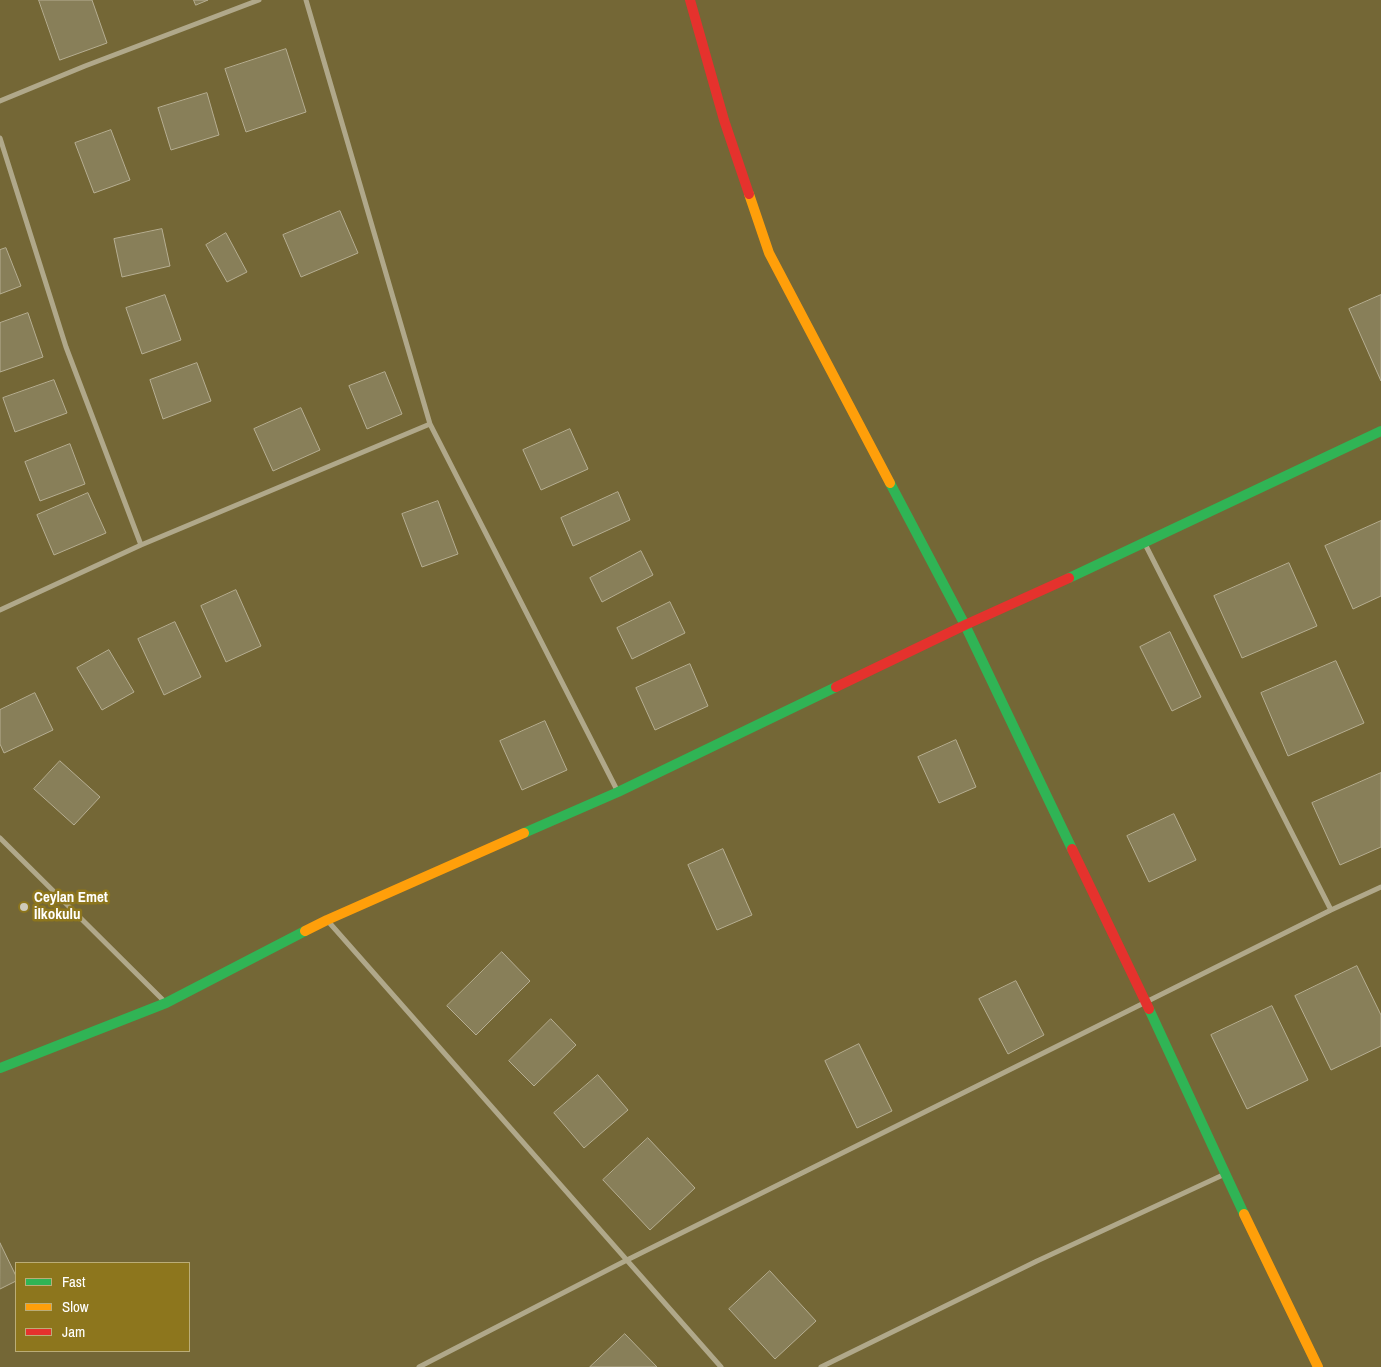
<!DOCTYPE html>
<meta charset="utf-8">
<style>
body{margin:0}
#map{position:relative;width:1381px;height:1367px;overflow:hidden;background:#746736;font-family:"Archivo Narrow",sans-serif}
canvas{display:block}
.legend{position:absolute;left:15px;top:1262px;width:175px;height:90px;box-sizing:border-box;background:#8d761d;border:1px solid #bbad77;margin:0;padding:6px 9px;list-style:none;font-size:15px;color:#fff}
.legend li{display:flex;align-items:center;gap:10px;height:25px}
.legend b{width:25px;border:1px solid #bbad77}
</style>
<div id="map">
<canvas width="1381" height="1367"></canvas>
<ul class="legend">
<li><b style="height:6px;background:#30b455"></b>Fast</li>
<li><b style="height:6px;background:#ff9f0a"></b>Slow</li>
<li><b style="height:6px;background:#e5322d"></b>Jam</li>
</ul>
</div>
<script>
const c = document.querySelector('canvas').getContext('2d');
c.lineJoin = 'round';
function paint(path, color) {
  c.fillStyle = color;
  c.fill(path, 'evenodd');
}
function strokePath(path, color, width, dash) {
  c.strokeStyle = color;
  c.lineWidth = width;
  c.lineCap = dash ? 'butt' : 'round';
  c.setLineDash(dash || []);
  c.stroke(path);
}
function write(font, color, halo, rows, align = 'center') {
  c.font = font + ' "Archivo Narrow",sans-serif';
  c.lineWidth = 5;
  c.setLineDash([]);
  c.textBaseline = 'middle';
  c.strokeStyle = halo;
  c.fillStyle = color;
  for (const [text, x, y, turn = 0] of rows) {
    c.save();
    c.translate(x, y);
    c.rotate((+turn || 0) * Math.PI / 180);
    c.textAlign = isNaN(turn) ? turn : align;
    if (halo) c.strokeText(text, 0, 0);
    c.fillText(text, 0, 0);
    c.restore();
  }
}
const building = new Path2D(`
 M39,0H92L107,43L60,60Z
 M194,0H208L196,5Z
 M286,49L306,112L246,132L225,69Z
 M207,93L219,135L171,150L158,108Z
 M111,130L130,180L94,193L75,143Z
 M340,211L358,253L301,277L283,235Z
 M162,229L170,266L122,277L114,239Z
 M226,233L247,272L227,282L206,245Z
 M6,248L21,286L0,294V250Z
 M165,295L181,340L142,354L126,308Z
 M1381,295V381L1349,309Z
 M28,313L43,357L0,372V323Z
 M197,363L211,401L163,419L150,380Z
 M385,372L402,414L367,429L349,386Z
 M54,380L67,413L15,432L3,398Z
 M301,408L320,450L273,471L254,429Z
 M570,429L588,469L541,490L523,450Z
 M70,444L85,484L40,501L25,462Z
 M618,492L630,520L573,546L561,518Z
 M88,493L106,533L54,555L37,515Z
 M438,501L458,554L422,567L402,514Z
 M1381,521V596L1353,609L1325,546Z
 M641,551L653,575L602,602L590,578Z
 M1289,563L1317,626L1242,658L1214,596Z
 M236,590L261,646L226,662L201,606Z
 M670,602L685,633L632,659L617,628Z
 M175,622L201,677L164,695L138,639Z
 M1170,632L1201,697L1172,711L1140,647Z
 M109,650L134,692L102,710L77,668Z
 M1336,661L1364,723L1288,756L1261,693Z
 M690,664L708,706L655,730L636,688Z
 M35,693L53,730L4,753L0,744V710Z
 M545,721L567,770L522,790L500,741Z
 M956,740L976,787L939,803L918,757Z
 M60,761L100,797L74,825L34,789Z
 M1381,773V847L1340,865L1312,803Z
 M1174,814L1196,860L1149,882L1127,836Z
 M723,849L752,915L717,930L688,865Z
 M502,952L530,981L476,1035L447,1006Z
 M1357,966L1381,1015V1046L1331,1070L1295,996Z
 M1016,981L1044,1035L1008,1054L979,999Z
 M1272,1006L1308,1080L1247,1109L1211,1035Z
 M551,1019L576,1045L534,1086L509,1061Z
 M859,1044L892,1111L857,1128L825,1061Z
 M598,1075L628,1110L584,1148L554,1113Z
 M648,1138L695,1188L650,1230L603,1180Z
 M0,1243L16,1276V1281L0,1289Z
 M770,1271L816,1321L775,1359L729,1309Z
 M625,1334L657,1367H590Z`);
paint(building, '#887f59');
strokePath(building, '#b6ae92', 1);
strokePath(new Path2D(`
 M306,0L430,424L618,792
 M0,101L85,66L259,0
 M0,138L66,347L141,545
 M1145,544L1331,910
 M0,610L141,545L430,424
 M0,838L166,1003
 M327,920L721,1367
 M419,1367L627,1260L1331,910L1381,887
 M821,1367L1037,1261L1225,1174`), '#b0a88a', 5);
strokePath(new Path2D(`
 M890,483L965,625L1072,849
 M1069,578L1381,431
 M524,833L618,792L836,687
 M1149,1009L1244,1214
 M0,1068L166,1003L305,931`), '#30b455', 10);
strokePath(new Path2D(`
 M749,194L769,253L890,483
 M305,931L327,920L524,833
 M1244,1214L1318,1367`), '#ff9f0a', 10);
strokePath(new Path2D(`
 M690,0L724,120L749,194
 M836,687L965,625L1069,578
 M1072,849L1149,1009`), '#e5322d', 10);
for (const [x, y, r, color] of [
 [24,907,5,"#cecab9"]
]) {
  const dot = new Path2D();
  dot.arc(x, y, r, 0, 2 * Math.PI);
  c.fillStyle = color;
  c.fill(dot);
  strokePath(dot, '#8d761d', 2);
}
write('bold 15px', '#fff', '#8d761d', [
 ["Ceylan Emet",34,898],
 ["İlkokulu",34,915]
], 'left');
</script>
